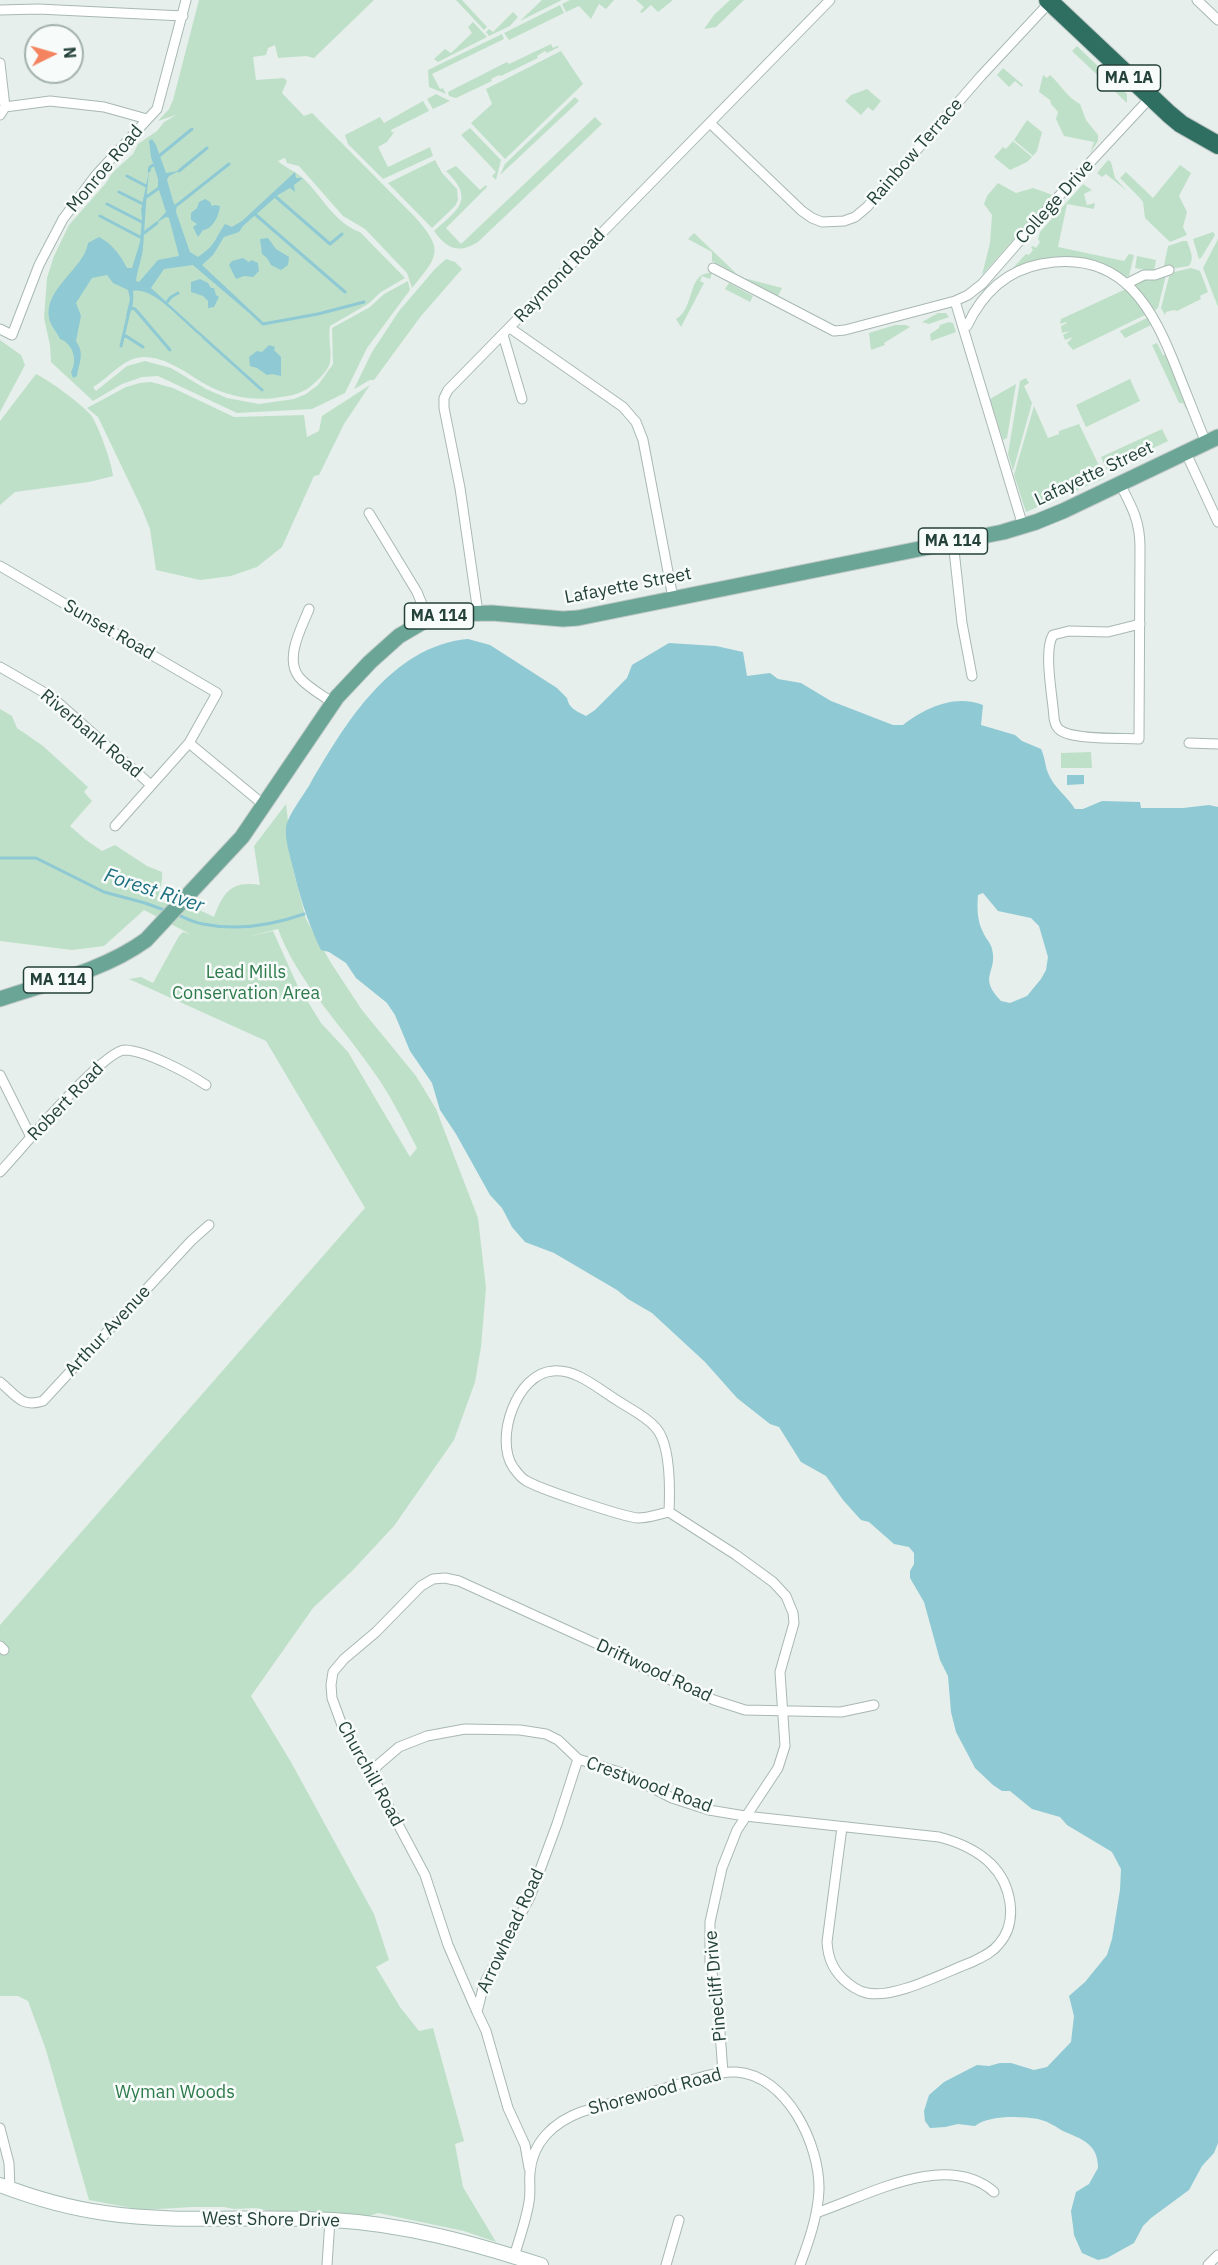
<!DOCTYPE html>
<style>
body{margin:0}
#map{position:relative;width:1218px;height:2265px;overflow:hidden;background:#e6efeb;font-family:"IBM Plex Sans",sans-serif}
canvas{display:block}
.north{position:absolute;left:24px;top:24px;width:60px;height:60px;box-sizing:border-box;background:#f7fbf9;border:2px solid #a3b1ad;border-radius:50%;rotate:85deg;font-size:16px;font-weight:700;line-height:24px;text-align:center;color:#24423a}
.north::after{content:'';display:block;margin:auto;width:21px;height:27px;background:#f4845f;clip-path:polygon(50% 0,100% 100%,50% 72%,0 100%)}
</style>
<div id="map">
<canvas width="1218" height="2265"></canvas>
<div class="north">N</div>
</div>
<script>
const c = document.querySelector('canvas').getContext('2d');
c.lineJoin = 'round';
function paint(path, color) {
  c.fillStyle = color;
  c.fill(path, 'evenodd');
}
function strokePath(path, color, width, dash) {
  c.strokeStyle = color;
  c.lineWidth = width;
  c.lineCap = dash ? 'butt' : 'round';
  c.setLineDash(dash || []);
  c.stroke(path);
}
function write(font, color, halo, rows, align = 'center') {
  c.font = font + ' "IBM Plex Sans",sans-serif';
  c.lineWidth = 5;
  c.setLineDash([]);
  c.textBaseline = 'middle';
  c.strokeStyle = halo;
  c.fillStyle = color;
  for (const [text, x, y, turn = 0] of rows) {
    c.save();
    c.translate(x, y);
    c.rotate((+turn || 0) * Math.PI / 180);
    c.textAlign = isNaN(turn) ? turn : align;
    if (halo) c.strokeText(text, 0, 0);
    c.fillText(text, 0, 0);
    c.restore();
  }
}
paint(new Path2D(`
 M199,0H374L314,58L306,56L278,58L275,45L268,48L266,55L253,57L256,80L284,78L287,81L282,93L304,116L312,113L415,217C444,250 439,255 412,288L407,273L365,229L343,216L299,166L287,163L285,158L278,161C285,168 298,172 305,180C323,198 335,223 360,232L405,278L381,292L368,304L330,326C328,338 332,352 330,363C328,371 316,382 310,387C299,395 288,396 275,398C252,401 226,396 205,384C186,373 167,357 143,357C123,358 109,378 93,387L96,391L127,366L145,361L171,368L206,389L227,398L259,404L294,399L306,394L318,385L333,364L332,328L370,307L384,294L408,281L410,290L367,348L345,393L312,409L237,413L158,376L142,377L122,384L93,401L51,362L50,345L44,318L47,278L54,256L69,225L106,183L112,173L133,154L138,144L157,131L164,122L176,115L158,121L169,109L173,100Z
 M456,0H462L487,27L484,30Z
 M542,0H562L520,21Z
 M570,0H614L606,9L599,4L591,19L579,6L566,12L562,4Z
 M636,0H673L658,12L651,5L642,13L640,12L644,7Z
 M730,0H744L716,27L704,29L714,15Z
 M560,5L564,13L509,40L504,33Z
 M513,12L518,17L510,26L489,36L486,32L489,29L493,32Z
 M473,22L487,37L438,62L434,59L445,49L451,53L472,33L468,27Z
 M502,34L504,39L432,74L440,89L443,88L446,94L429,87L428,70Z
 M551,44L553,48L557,46L559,47L547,53L545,51L537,56L538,58L501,76L499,75L491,79L492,81L456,98L449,96L448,92L507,62L509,64Z
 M1077,46L1127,94V103L1072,51Z
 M561,51L583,84L505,159L471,123L492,104L486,89Z
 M1003,68L1023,85L1022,87L1015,81L1009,87L997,75Z
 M1043,75L1047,78L1050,75C1061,85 1067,97 1080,104L1086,120L1098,135V141L1090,153L1094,142L1064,136L1056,119L1058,112L1051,104L1050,100L1039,92Z
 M867,89L881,101L873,111L868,107L861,115L845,101L851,95Z
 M436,94L450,101L433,109L427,99Z
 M575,97L579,101L500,175L505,164Z
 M423,101L429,111L391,130L392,133L395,131L387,142L378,147L388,167L430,147L433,156L383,179L348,144L345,135L380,117L384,123Z
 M595,117L602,124L478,242C458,254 447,249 434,231C459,209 475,199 446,171L456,166L480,190L486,185L487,187L446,228L461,244Z
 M1027,120L1042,132L1037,151L1033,156L1014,140Z
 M470,128L501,160L496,180L492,176L496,172L461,135Z
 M1013,141L1032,157L1027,162L1010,170L994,157L1003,147L1006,149Z
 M435,160L442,173L457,189L458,200L455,206L432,228L388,183Z
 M1108,160L1111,162L1115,178L1127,191L1106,174L1102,177L1097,173Z
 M1180,165L1191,173L1179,196L1187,212L1183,227L1187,235L1170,242L1145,218L1143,202L1139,197L1120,178L1126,172L1153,198Z
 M998,183L1016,193L1033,188L1053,195L982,275L990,243L992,215L984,204L987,196Z
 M1083,184L1092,190L1084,194L1087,205L1095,203L1094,209L1067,204L1058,247L1124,261L1129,254L1134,255L1129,276L1125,277C1102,260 1071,254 1043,259C1032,261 1022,267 1012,269L1026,254L1029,255L1033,250L1031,247L1033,246L1036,248L1040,242L1038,239L1040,232Z
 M1213,232L1215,235L1201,258L1199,259L1193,239Z
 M694,233L740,277L782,288L778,296L712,261V252L688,239Z
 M1218,239V307L1203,268Z
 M1183,241H1187C1190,250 1195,258 1189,266L1170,269L1164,266L1168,246Z
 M1137,256L1156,260L1154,272L1135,268Z
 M446,259L455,262L462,269L421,316L374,380H370L354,389L372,352L399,311L435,269Z
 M1191,268L1200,271L1208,292L1200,296L1201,299L1177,311L1174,310L1166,312L1165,315L1161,308L1170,273Z
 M709,273H712L710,279L702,276L700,281L704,283L681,327L676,319C695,308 687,275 709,273Z
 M1166,275L1158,308L1154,311L1135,284L1148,278Z
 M729,283L753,296L750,302L725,289Z
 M1126,289L1138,302L1145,315L1073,350L1067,343L1073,337L1065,340L1063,335L1070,331L1062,333L1061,326L1067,323L1066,322L1060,324L1061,319Z
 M938,313H946L949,317L929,324L922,322Z
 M1147,318L1151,325L1125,338L1120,331Z
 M949,322L953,323L956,332L931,341L930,334L939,328L940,325Z
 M895,325H906L910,327L884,343L885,345L871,350L869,333Z
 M0,340L21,355L25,365L0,412Z
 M1157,343L1163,355H1167L1188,413L1183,403H1179L1152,345Z
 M36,374C50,381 79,402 90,414C98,423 112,464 113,476L89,482L15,492L0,505V421Z
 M1026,378L1029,383L1024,386L1032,403L1013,471L1008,454L1020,381Z
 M1130,379L1140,401L1086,427L1076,405Z
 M151,382L173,388L234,417L304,415L307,437L319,431L322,416L370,385L344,424L319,475L314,476L282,547L257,567L231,576L200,580L156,570L150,529L142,509L98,417L87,408L126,387L140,383Z
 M1016,384L1007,438L1003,440L990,399Z
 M1034,406L1048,438L1059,434V431L1079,424L1105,478L1026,512L1014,475Z
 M1162,429L1168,441L1107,470L1101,457Z
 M0,709L12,716L17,728L43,746L88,787L84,792L92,801L70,826L86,840L102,851L115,845L147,866L162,872C163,882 159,890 158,899L161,902L199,910L214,917C223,893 231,880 260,885L254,846L286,804L294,873L306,919L331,963L362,1010L416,1076L436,1109L478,1218L486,1288L481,1347L475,1382L454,1440L394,1526L353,1570L313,1608L251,1696L291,1762L374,1914L389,1960L376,1967L400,2007L419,2031L433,2028L464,2141L455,2144L463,2187L496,2242L464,2231L378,2213L369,2216L333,2212L277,2213L256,2208L234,2209L224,2207H193L142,2210L89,2200L46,2050L28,2001L18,1996H0V1625L365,1208L266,1041L129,979L141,977L153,983L179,936L183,932L190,934L144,910L104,946L72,950L0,941ZM278,929C297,980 337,1020 368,1064C388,1090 402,1119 417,1148L410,1157L348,1052L321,1023L305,997L303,998L273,931L246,937Z
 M1091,752L1092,768H1061V753Z`), '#bfe0c8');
paint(new Path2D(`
 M152,139L156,145L166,173L179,171L169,176L167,180L174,204L177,205L176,212L190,252L198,257C216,245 214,240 225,224L232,227L242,221L295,172L296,178H303L294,185L295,192L290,188L278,195L243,226L239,232L224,237L213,255L202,265L248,308V312L193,265L164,269L151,288L205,337H202C184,324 154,286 133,291C134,299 133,308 129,316H126L130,299L128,290L113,283L107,275L92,278L76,303L81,316L76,341C85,354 79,362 77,376L73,378L71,372C78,360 73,344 60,339C57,332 50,325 49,318C44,288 84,269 88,243L99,237C112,244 120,254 127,268H132L140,242L142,219L141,210L149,171C146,197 145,222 143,248C142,259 137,270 136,281L139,282L158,260L179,256L169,218L166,217L156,223L166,212L158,187V179L151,157L149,141Z
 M205,199L210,202L212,206L215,205L220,206C219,216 213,229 203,230L198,237L193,227L197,224L191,220V213L197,208L199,202Z
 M268,238L276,249L289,257L288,265L281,270L271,265L267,258L262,254L260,239Z
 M243,258L249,262L252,260L258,263L259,271L253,277L244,276L236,279L229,265L232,261Z
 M200,279L208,283L211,288H214L216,295L219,297L214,307L208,308V301L203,296L191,292V282Z
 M269,345L275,347L274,350L281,357V376L272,374L267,375L257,368L250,366L249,357L257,351L262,352Z
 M468,639L490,645L557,688L567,698C569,709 577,711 586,716L595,710L627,678L632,665L669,643L716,646L743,652L747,676L770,673L778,679L801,683L831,701L893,725H903C925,708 955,694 983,705L981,725L1015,735L1022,741L1041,749C1045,757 1045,766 1048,773C1054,788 1067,796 1075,809H1083L1102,801L1140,802L1141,808H1183L1209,805L1218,807V2143L1214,2153L1202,2166L1189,2190L1151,2218L1143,2226L1134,2243L1107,2258L1098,2260L1082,2253L1074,2235L1073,2226L1071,2211L1076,2192L1089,2184L1098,2168C1098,2143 1081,2139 1063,2131C1055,2126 1047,2121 1038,2119C1021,2116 988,2115 975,2126L958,2124L945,2127L930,2128L925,2121L924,2111L929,2095L944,2082L977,2065L989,2066L1000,2063H1011L1034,2070L1047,2067L1071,2042L1074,2016L1069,1996L1085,1982L1107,1955L1112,1939L1120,1890L1121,1869L1112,1852L1067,1825L1060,1817L1032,1809L1010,1791H1002L993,1785L975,1768L956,1732L951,1712L948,1676L940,1660L924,1602L910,1578V1571L914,1564V1553L909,1547L894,1544L869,1522L861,1520L843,1500L826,1476L801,1462L779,1427L770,1424L737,1398L705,1362L652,1313L628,1299L617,1290L554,1253L525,1242L512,1227L502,1208L490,1195L456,1134L440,1110L432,1083L410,1051L395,1015L387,1003L356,978L346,963L329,952L321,950C307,921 299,894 292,864C289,852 285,839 286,828C287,816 304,795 310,784C345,724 391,646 468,639ZM983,893L998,911L1031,918L1039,926L1048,957L1046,970L1041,979L1027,996L1010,1003L1001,1001C977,976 998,973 992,949C991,943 985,938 983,932C977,921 977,907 978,895Z
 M1067,775H1084V784L1067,785Z`), '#8ec9d4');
strokePath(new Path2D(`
 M159,156L192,129
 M149,171L150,167L155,164
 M179,171L207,148
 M127,176L146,186
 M119,192L143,204
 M276,197L330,244L342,234
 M145,198L159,188
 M107,204L142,222
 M177,205L229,164
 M256,215L345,292
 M100,216L140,237
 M144,233L157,223
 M167,302L171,297L178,293
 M131,308L135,309L170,350
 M248,310L263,324L318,314L364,302
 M123,337L126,336L143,347
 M203,337L262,390
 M121,346L128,316
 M0,858H36L104,892L145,903L167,911
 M176,914C185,918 194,923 203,924C237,931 273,925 304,914`), '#8ec9d4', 3);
const street = new Path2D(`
 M1197,0L1218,20
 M0,10L38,9L183,16
 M0,63L5,107L0,115
 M5,107L50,101L104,107L147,119
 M710,123L802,211L812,218L822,222L844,221L855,217L867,207L981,76L1050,2
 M713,268L834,331L845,330L955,301L968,295L982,284L1058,197L1150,98
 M1126,284L1144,275H1155L1169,270
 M955,301L1023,526
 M967,326C982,294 1005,271 1041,264C1124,248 1154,310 1179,375C1188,398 1197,420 1206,443
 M510,328L623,407L636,422L643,440L673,598
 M0,329L12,335L39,265L63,219L96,175L157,109L186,0
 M503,335L522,399
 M1186,453L1218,522
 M1120,484C1132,507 1140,521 1140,547L1139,739C1122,738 1072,740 1060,730C1055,727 1055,722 1054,718C1053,698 1043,651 1053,635L1069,631L1108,632L1140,624
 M369,513L417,592L428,619
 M953,541L962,623L972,676
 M0,566L217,693L189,743L115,826
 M309,609C302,627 284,658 299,677C307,687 322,695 333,703
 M478,613L460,488L444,408V398L448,390L830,0
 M0,667L52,697L151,785
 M189,743L264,805
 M1189,743L1218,744
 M0,1075L31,1137
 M0,1172C20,1151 103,1050 125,1050C147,1051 188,1073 206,1085
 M0,1382C16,1395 21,1408 43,1401L191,1241L209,1225
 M669,1512C659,1514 648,1518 638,1518C624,1517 536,1488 525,1480C520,1477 516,1471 513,1467C494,1438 517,1373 553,1371C576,1369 596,1387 615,1399C628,1408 645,1415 656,1428C671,1445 670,1490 669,1512L736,1555L773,1582L786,1596L793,1613L794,1623L780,1672L785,1746L778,1768L737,1830L722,1868L710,1922V1962L718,2005L723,2073
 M0,1646L4,1650
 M371,1775L378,1765L399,1747L427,1736L465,1729L520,1730L546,1734L558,1740L578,1759L625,1774L672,1798L709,1810L745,1816L939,1837C958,1842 977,1850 991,1864C1011,1884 1019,1921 999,1944C992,1953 982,1957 972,1962C945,1972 895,1999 867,1993C857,1991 850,1985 843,1979C832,1968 828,1957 827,1942L842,1827
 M477,2012L448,1945L425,1875L374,1779L343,1728L332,1698L331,1685L333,1672L344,1659L376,1632L421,1586L433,1579L445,1578L459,1581L604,1647L640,1666L714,1700L745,1710L841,1712L874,1705
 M0,2128L9,2163L10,2189
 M529,2168L525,2145L508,2108L486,2031L477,2012L484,1984L530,1897L557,1824L578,1759
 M816,2213C867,2196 946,2150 994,2192
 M514,2256C520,2238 526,2220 529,2202C531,2192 529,2183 530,2173C532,2142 554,2122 581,2112C610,2103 640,2095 669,2087C690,2081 715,2071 736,2072C787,2075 820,2145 819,2190C818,2215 809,2241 800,2265
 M327,2265L330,2220
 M666,2265L679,2220
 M1208,2265L1218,2255`);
const secondary = new Path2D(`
 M0,2185C34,2198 69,2208 105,2213C180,2224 257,2215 333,2220C404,2224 473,2243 541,2265`);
const primary = new Path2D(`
 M0,999C50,982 103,971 146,940L242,837L337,697L370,662L399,636L428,619L455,614L492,613L563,619L578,618L1003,532L1036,522L1063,511L1218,437`);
const highway = new Path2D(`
 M1048,0L1169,114L1181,124L1218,145`);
strokePath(street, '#a8b8b2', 11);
strokePath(secondary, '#a4bbb3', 16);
strokePath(primary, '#c2cac8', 17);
strokePath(highway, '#c2cac8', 20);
strokePath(street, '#fff', 9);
strokePath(secondary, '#fff', 14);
strokePath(primary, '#6aa596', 15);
strokePath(highway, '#2f6f62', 18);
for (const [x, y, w] of [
 [1129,78,63],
 [953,541,69],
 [439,616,69],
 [58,980,69]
]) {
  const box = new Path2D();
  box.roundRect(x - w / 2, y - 13, w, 26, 4.5);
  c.fillStyle = '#f7fbf9';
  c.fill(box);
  strokePath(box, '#24423a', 1.5);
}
write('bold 16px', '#24423a', null, [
 ["MA 1A",1129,78],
 ["MA 114",953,541],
 ["MA 114",439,616],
 ["MA 114",58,980]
]);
write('18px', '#24423a', '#f7fbf9', [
 ["Rainbow Terrace",915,152,-49],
 ["Monroe Road",105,169,-50],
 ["College Drive",1055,202,-48],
 ["Raymond Road",560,276,-46],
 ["Lafayette Street",1094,474,-25],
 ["Lafayette Street",628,586,-11],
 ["Sunset Road",109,630,30],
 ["Riverbank Road",91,734,40],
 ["Robert Road",66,1102,-46],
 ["Arthur Avenue",108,1331,-47],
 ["Driftwood Road",654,1671,25],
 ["Churchill Road",370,1774,61],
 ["Crestwood Road",649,1785,20],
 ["Arrowhead Road",511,1931,-65],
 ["Pinecliff Drive",716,1986,-95],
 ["Shorewood Road",655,2092,-15],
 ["West Shore Drive",271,2220,1]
]);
write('18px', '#2d7a4b', '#f7fbf9', [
 ["Lead Mills",246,973],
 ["Conservation Area",246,994],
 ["Wyman Woods",175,2093]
]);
write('italic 20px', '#1c6f80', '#f7fbf9', [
 ["Forest River",154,891,18]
]);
</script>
